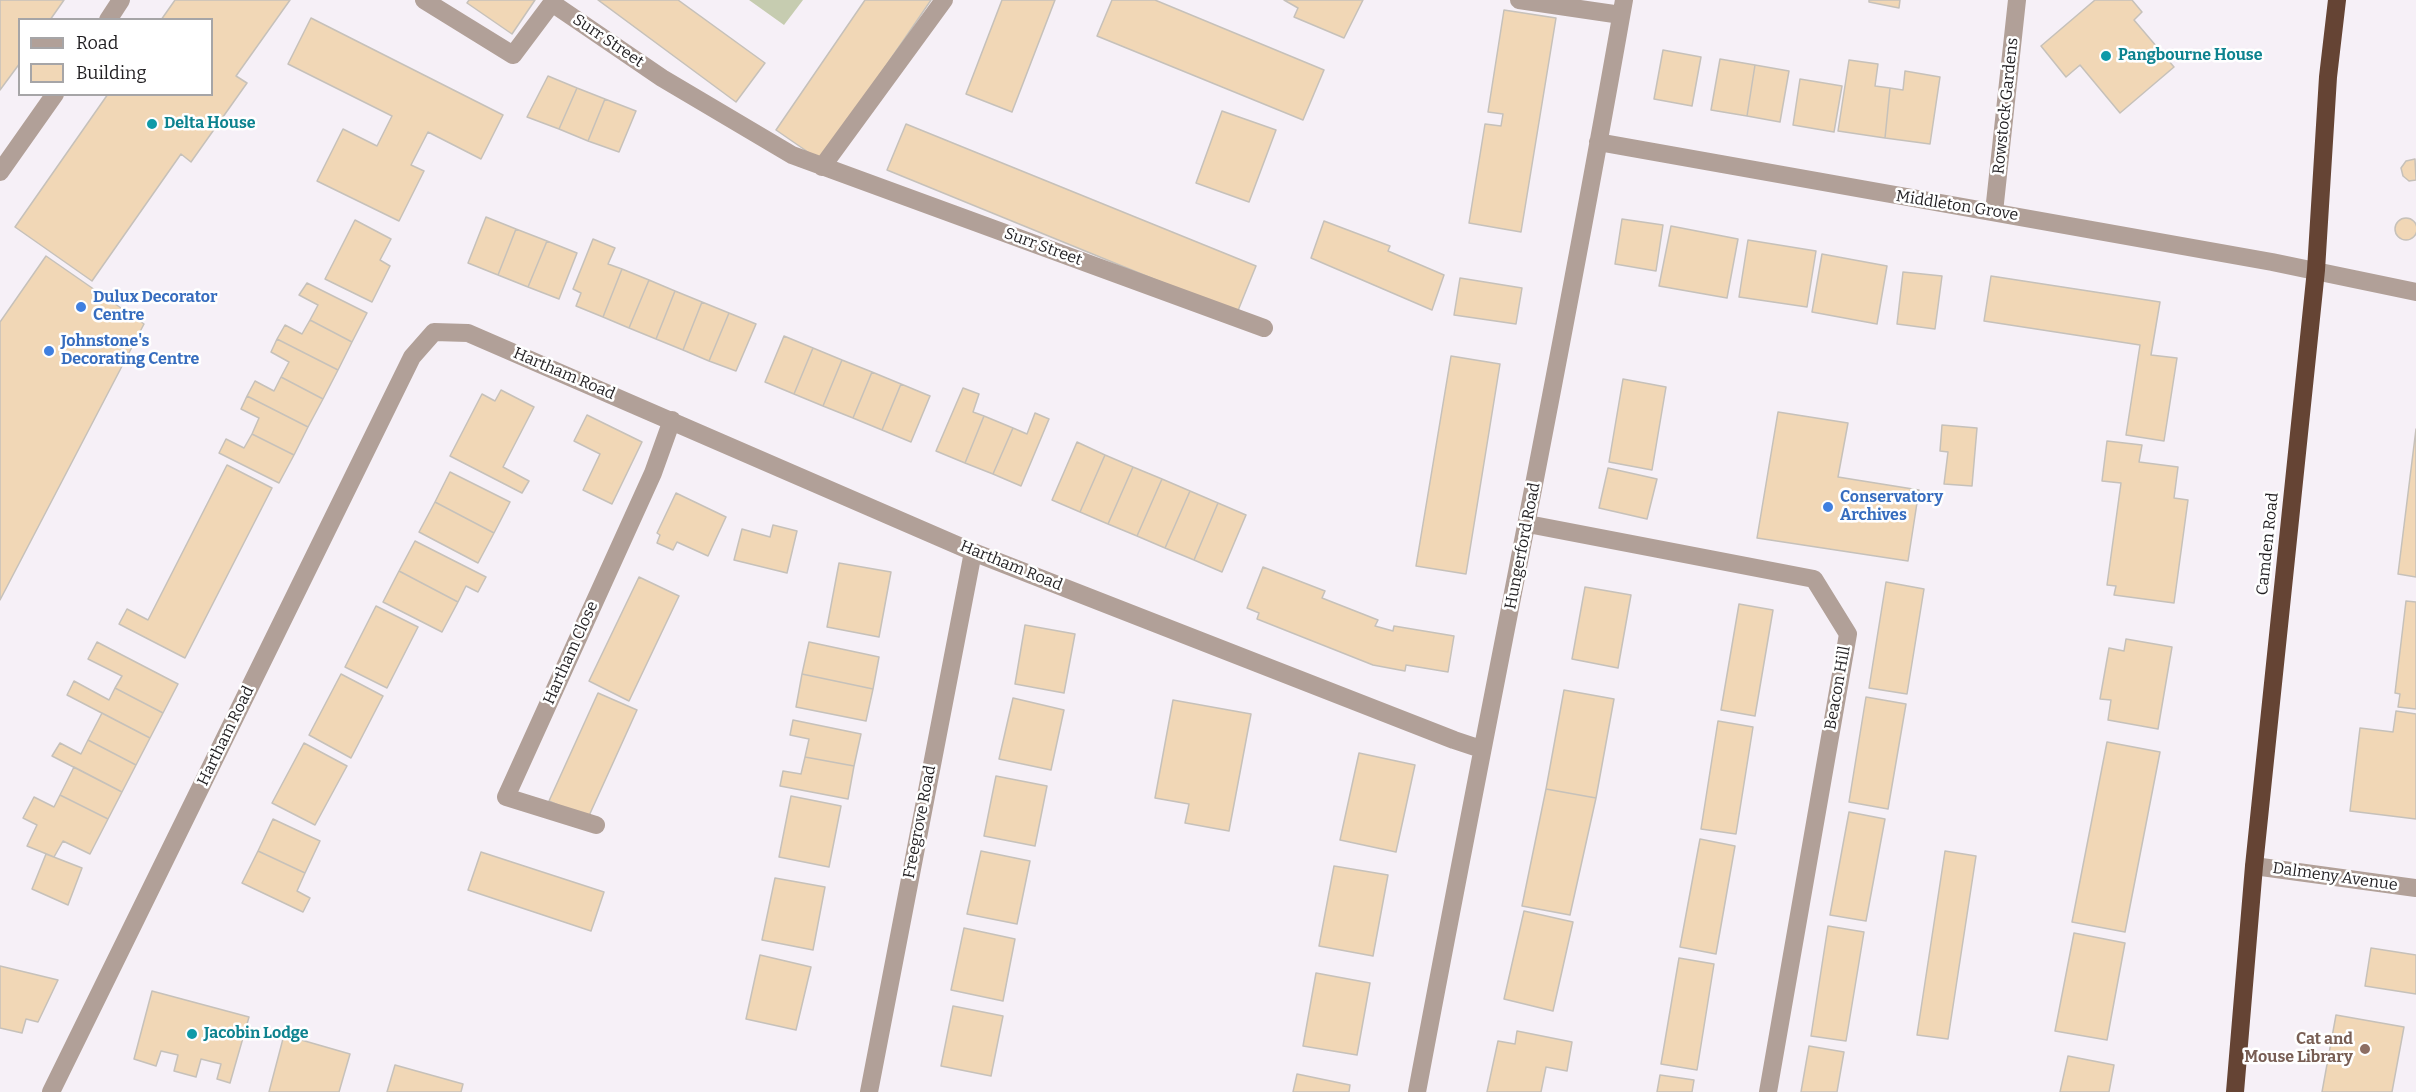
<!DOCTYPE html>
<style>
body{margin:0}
#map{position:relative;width:2416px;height:1092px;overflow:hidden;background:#f6f0f7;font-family:Bitter,serif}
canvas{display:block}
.legend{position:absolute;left:18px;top:18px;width:195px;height:78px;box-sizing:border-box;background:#fff;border:2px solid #a6a5a7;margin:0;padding:8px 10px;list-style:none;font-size:18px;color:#211f22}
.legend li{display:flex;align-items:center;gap:12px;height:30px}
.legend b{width:30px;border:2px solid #a6a5a7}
</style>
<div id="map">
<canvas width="2416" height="1092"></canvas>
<ul class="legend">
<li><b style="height:8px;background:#b1a098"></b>Road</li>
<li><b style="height:16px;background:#f1d7b6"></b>Building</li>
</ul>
</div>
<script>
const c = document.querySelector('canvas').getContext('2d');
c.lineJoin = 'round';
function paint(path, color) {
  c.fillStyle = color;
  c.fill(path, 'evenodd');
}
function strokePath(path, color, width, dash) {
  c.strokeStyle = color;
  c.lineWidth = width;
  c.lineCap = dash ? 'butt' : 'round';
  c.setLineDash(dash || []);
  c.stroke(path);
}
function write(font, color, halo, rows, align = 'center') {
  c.font = font + ' Bitter,serif';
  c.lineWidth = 5;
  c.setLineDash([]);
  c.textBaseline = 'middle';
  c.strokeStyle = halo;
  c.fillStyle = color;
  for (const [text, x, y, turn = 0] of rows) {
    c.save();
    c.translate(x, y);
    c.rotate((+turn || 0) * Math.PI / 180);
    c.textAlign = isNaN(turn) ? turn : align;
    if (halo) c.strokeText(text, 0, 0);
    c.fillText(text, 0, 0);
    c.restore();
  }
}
paint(new Path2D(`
 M749,0H803L784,25Z`), '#c6ccb0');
const building = new Path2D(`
 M0,0H64L50,20H20V63L0,90Z
 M175,0H290L236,76L247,83L191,162L181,154L92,281L15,227L108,94H212V20H161Z
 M469,0H535L512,34L467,3Z
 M598,0H678L765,63L736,102Z
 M865,0H931L821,161L776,130Z
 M1002,0H1055L1012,112L966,94Z
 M1112,0H1155L1324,70L1303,120L1097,36Z
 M1284,0H1363L1344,38L1294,17L1298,8Z
 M1869,0H1900L1899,8L1869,2Z
 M2095,0H2132L2142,12L2134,20L2174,67L2120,113L2080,65L2066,77L2041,46Z
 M1504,10L1556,18L1521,232L1469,223L1485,124L1501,126L1503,114L1488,112Z
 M311,18L503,115L481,159L428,132L411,165L424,171L399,221L317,181L343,129L377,146L392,116L288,64Z
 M1663,50L1701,57L1692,106L1654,99Z
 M1720,59L1755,65L1747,116L1711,110Z
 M1849,60L1878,64L1875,86L1890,88L1885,138L1838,131Z
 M1755,65L1789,71L1780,122L1747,116Z
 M1905,71L1940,77L1930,144L1885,138L1890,88L1903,90Z
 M548,76L577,88L559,129L527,117Z
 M1800,79L1842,86L1834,132L1793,125Z
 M577,88L605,99L588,141L559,129Z
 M605,99L636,111L619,152L588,141Z
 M1222,111L1276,130L1249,202L1196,183Z
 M906,124L1256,266L1237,313L887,170Z
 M2415,159L2416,180L2409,181L2403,176L2401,168L2406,161Z
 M486,217L516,229L498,275L468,263Z
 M2395 229a11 11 0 1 1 22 0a11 11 0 1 1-22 0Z
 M1622,219L1663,225L1656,271L1615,264Z
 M355,220L391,239L380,260L390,266L372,302L325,279Z
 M1324,221L1390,246L1388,251L1444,275L1432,310L1311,258Z
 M1671,226L1738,239L1727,298L1659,286Z
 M516,229L547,241L528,287L498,275Z
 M593,239L615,248L608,264L622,269L603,317L576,306L581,293L573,289Z
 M1748,240L1816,251L1807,307L1739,297Z
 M547,241L577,253L559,299L528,287Z
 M1822,254L1887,266L1877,324L1812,312Z
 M46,256L144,324L0,600V322Z
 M622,269L649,280L629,328L603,317Z
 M1903,272L1942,276L1935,329L1897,324Z
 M1991,276L2160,302L2151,355L2177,358L2164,441L2126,435L2140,345L1984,321Z
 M1460,278L1522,288L1516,324L1454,315Z
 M649,280L675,291L656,339L629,328Z
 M307,283L367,313L352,342L310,320L318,305L299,295Z
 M675,291L702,302L683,350L656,339Z
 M702,302L729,313L709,361L683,350Z
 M729,313L756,324L736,371L709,361Z
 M310,320L352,342L338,370L277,339L285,325L302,334Z
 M784,336L813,348L794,394L765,382Z
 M277,339L338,370L323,399L281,377L289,362L271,352Z
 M813,348L842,360L823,406L794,394Z
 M1451,356L1500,364L1466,574L1416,566Z
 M842,360L872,372L853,418L823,406Z
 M872,372L901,384L882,430L853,418Z
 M281,377L323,399L308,427L247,396L255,381L274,391Z
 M1623,379L1666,387L1652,470L1609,462Z
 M901,384L930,396L911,442L882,430Z
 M963,388L979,394L973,412L984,416L965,463L936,451Z
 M501,390L534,407L503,467L529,481L522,493L450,456L482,394L495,401Z
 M247,396L308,427L294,455L252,434L259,418L241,409Z
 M1778,412L1848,423L1838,477L1919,490L1908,561L1757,538Z
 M1035,413L1049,419L1021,486L993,474L1013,428L1027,434Z
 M587,415L642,442L612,504L583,490L600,454L574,441Z
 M984,416L1013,428L993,474L965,463Z
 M1942,425L1977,428L1972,486L1944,484L1948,452L1940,451Z
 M2416,429V577L2398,574Z
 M252,434L294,455L279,483L219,453L226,439L244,448Z
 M2107,441L2142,445L2139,462L2178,467L2174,498L2188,500L2174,603L2114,595L2116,586L2107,585L2121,483L2102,481Z
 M1077,442L1105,455L1080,512L1052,500Z
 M1105,455L1133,467L1108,524L1080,512Z
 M227,465L272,488L185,658L119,624L127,609L148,620Z
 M1133,467L1162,479L1137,536L1108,524Z
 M1608,468L1657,479L1647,519L1599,508Z
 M450,472L510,502L494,533L435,502Z
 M1162,479L1190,491L1165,548L1137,536Z
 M1190,491L1218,503L1194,560L1165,548Z
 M676,493L726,517L708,556L677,542L673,550L657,543L660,535L657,533Z
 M435,502L494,533L478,563L419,532Z
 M1218,503L1246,515L1222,572L1194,560Z
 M773,525L797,531L787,573L734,560L742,529L770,537Z
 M415,541L486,577L478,592L466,586L458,602L399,571Z
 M839,563L891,572L879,637L827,627Z
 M1263,567L1325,591L1322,598L1378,620L1375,626L1393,631L1394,626L1454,636L1448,672L1406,665L1405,671L1373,665L1257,619L1259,613L1247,608Z
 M399,571L458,602L442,632L383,602Z
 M639,577L679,596L629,701L589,681Z
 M1886,582L1924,589L1907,694L1869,688Z
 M1585,587L1631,595L1618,668L1572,659Z
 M2406,601L2416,602V709L2398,707L2400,694L2395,693Z
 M1739,604L1773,610L1755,716L1721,710Z
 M376,606L418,627L387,688L345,667Z
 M1025,625L1075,634L1064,693L1015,684Z
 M2126,639L2172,647L2158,729L2108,720L2111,700L2100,699L2109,648L2124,651Z
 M97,642L178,684L163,713L115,688L122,676L88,659Z
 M809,642L879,657L873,689L802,674Z
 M341,674L383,696L351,758L309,735Z
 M802,674L873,689L866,721L796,707Z
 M74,681L109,700L115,688L163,713L150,738L67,695Z
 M1564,690L1614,699L1596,798L1546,789Z
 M598,693L637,710L588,818L549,801Z
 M1866,697L1906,704L1888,809L1849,802Z
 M1013,698L1064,710L1051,770L999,759Z
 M1173,700L1251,714L1229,831L1185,823L1189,804L1155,798Z
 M2396,711L2416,714V819L2350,811L2360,728L2393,732Z
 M102,713L150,738L136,765L88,740Z
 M793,720L861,734L854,766L805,757L809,739L790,735Z
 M1718,721L1753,727L1736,834L1701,829Z
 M88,740L136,765L122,792L52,756L60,743L81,754Z
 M2107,742L2160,752L2125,932L2072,922Z
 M304,743L347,766L315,825L272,803Z
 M1359,753L1415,765L1396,852L1340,840Z
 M805,757L854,766L848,799L780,786L783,771L801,774Z
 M74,767L122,792L108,819L60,795Z
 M996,776L1047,786L1035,846L984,836Z
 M1546,789L1596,798L1570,915L1522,906Z
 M60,795L108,819L90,854L63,841L54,857L27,846L37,825L23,818L34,797L54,807Z
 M791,796L841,806L829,867L779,857Z
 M1849,812L1885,819L1866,921L1830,915Z
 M273,819L320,841L305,873L258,851Z
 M1700,839L1735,846L1716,954L1680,947Z
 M258,851L305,873L297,891L310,898L303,912L242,883Z
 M981,851L1030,861L1017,924L967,914Z
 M1945,851L1976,856L1948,1039L1917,1035Z
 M481,852L604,892L591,931L468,890Z
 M46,854L82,868L68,905L32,889Z
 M1334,866L1388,875L1373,956L1319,946Z
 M775,878L825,887L813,950L762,940Z
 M1524,911L1573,922L1553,1011L1504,999Z
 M1828,926L1864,932L1846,1041L1811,1036Z
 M964,928L1015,939L1003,1001L951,990Z
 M2074,933L2125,943L2107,1040L2055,1031Z
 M2371,948L2416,955V994L2365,986Z
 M760,955L811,967L796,1030L746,1019Z
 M1679,958L1714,964L1697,1070L1661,1064Z
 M0,966L58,980L38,1022L26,1019L22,1033L0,1028Z
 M1316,973L1370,983L1357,1055L1303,1046Z
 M152,991L249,1017L230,1083L217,1079L221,1064L201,1059L196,1077L174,1071L178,1055L161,1051L156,1066L134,1059Z
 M953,1006L1003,1016L991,1076L941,1066Z
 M2336,1015L2404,1027L2392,1092H2322Z
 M1517,1031L1572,1042L1567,1071L1546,1067L1541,1092H1487L1498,1041L1515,1044Z
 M284,1035L350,1054L339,1092H269Z
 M1809,1046L1844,1052L1837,1092H1801Z
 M2068,1056L2114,1065L2109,1092H2060Z
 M395,1065L463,1084L461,1092H387Z
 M1297,1074L1350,1085L1349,1092H1293Z
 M1660,1075L1694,1080L1692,1092H1657Z`);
paint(building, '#f1d7b6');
strokePath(building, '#c6c1ba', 1.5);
strokePath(new Path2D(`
 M424,0L513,55L552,3L662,78L792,155L1264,328
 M1519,0L1621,15
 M108,20L121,0
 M1598,142L2272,262L2416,292
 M822,167L944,0
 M0,172L55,94
 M1994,212L2017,0
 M1528,524L1814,579L1848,634L1768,1092
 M596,825L506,797L653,473L672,420
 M2254,866L2416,888
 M51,1092L412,357L434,332L468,333L973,552L1454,740L1481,749
 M869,1092L973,552
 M1417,1092C1485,728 1560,365 1624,0`), '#b1a098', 18);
strokePath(new Path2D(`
 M2235,1092L2254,866L2316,270L2328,77L2337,0`), '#654434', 18);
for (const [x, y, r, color] of [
 [2106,56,6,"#0f9aa8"],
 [152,124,6,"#0f9aa8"],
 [81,307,6,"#3f7fe0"],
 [49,351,6,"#3f7fe0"],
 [1828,507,6,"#3f7fe0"],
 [192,1034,6,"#0f9aa8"],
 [2365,1049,6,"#8d6e63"]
]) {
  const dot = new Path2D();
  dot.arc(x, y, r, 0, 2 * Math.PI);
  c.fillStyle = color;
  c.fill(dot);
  strokePath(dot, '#fff', 2);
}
write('16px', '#211f22', '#fff', [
 ["Surr Street",608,41,34],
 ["Rowstock Gardens",2006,106,-84],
 ["Middleton Grove",1957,206,9],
 ["Surr Street",1043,247,20],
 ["Hartham Road",564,374,23],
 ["Camden Road",2268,544,-84],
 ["Hungerford Road",1523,546,-79],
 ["Hartham Road",1011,566,22],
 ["Hartham Close",571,653,-66],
 ["Beacon Hill",1838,688,-80],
 ["Hartham Road",226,736,-64],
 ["Freegrove Road",920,822,-79],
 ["Dalmeny Avenue",2335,877,8]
]);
write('bold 16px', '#0d838f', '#fff', [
 ["Pangbourne House",2118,56],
 ["Delta House",164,124],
 ["Jacobin Lodge",204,1034]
], 'left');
write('bold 16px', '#366cbe', '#fff', [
 ["Dulux Decorator",93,298],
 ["Centre",93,316],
 ["Johnstone's",61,342],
 ["Decorating Centre",61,360],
 ["Conservatory",1840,498],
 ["Archives",1840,516]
], 'left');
write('bold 16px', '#785e54', '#fff', [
 ["Cat and",2353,1040],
 ["Mouse Library",2353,1058]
], 'right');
</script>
